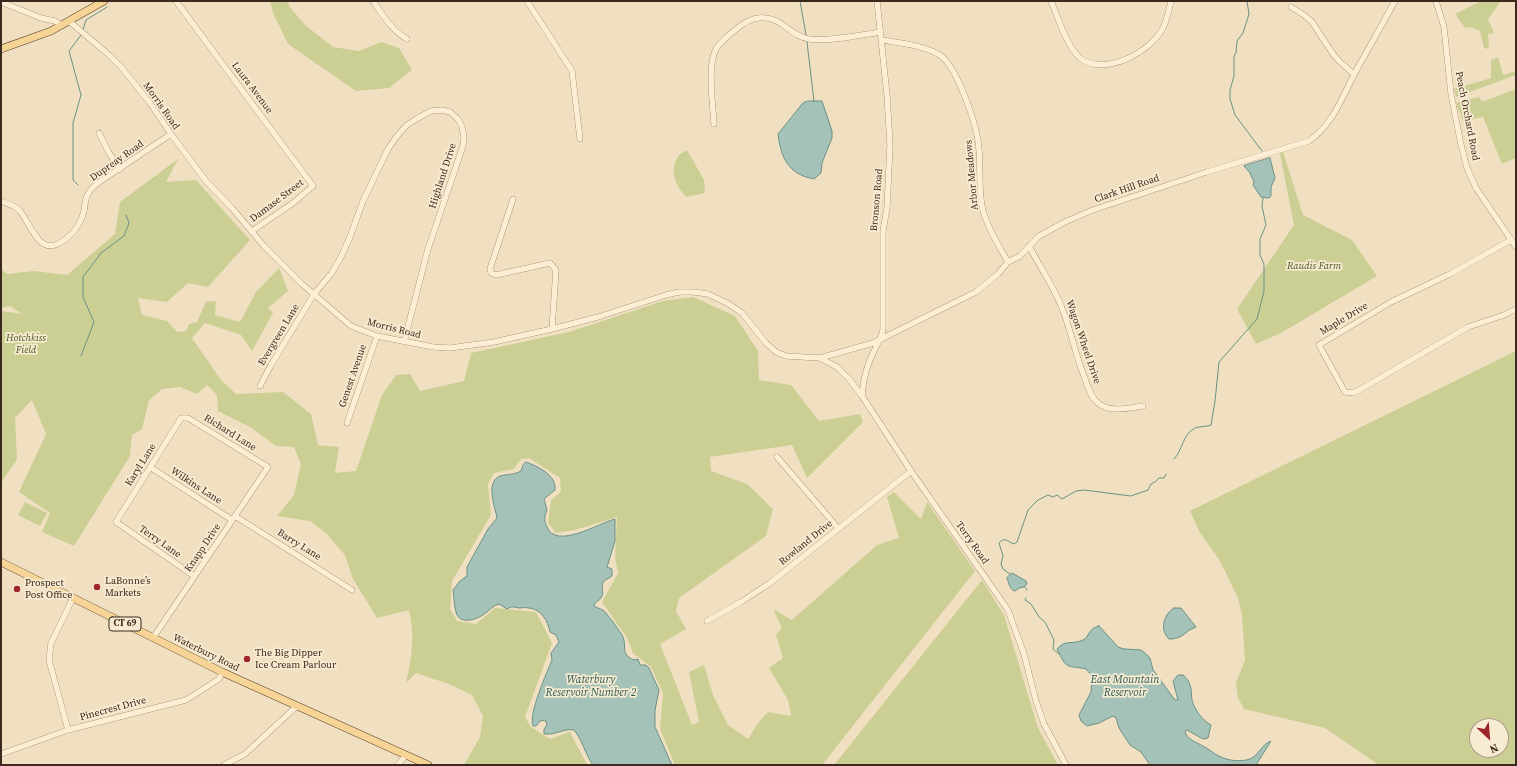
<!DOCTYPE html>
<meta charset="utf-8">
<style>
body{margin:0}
#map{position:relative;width:1517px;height:766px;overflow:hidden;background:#f0e0c1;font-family:"Source Serif 4",serif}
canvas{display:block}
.frame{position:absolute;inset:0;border:2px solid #3a291c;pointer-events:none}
.north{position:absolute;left:1469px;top:718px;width:40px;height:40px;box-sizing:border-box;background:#f7ebd1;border:1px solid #ab9d89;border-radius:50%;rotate:154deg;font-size:11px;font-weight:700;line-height:16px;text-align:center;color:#3a291c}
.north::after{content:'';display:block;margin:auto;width:14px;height:18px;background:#9d242a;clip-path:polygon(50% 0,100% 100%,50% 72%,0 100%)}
</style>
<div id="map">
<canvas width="1517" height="766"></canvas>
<div class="frame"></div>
<div class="north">N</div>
</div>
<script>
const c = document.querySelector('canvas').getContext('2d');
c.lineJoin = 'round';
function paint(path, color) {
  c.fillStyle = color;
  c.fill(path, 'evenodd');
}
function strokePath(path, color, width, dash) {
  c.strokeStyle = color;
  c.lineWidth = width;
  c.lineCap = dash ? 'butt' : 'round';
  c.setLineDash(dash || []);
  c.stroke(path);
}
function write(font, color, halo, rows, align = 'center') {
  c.font = font + ' "Source Serif 4",serif';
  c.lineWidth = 3.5;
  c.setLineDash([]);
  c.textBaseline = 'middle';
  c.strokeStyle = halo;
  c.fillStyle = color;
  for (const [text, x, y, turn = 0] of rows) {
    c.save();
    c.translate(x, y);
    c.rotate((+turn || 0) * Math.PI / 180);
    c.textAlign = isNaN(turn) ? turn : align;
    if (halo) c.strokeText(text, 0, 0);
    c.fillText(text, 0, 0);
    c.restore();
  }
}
paint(new Path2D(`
 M270,1H288L289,6L305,25L333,47L359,51L381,42L399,48L412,70L389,88L356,91L288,44L273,13Z
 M1481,1H1501L1488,19L1494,33L1488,34L1489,49L1484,48L1480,31L1471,27L1465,28L1455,14Z
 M1498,57L1503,75L1516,71V75L1456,97L1454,89L1491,78V60Z
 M1516,89V158L1502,164L1483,117L1463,121L1456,103L1479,97L1482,102Z
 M687,150L704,180L705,193L686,197C677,186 668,172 678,157C679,154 684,152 687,150Z
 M1283,152L1303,215L1352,240L1377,276L1281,333L1256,344L1237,309L1294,225L1280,154Z
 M178,159L166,182L196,180L250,240L208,287L188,283L167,302L138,298L142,315L167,321L177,332L186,331L189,324L197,322L206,302L216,301L215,315L240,322L256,292L279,268L288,291L268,308L273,313L252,351L241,335L205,323L192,338L221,380L236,394L283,392L311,414L318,445L339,447L335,473L356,471L382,395L396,375L410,374L420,391L464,381L471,353L569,332L663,301L693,297L735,316L758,351L759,380L791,385L819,421L860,414L863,422L807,478L792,445L710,457L711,471L747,484L773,509L766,536L679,598L676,611L686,629L660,644L692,725L699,722L689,672L704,665L713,695L728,725L748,739L758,723L768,712L791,716L788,700L769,668L783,658L776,635L782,628L773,609L792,620L877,545L899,538L887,497L894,492L921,519L927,502L975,571L822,765H675L660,729L663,693L651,667L633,653L627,638L602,602L618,573L615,558L617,517L575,530L556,533L548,523L551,500L561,492L560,478L529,458L521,459L514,469L494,473L488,484L491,515L452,581L450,609L457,621L476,624L495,608L536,612L552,643L525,717L531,727L550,739L570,732L587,765H464L480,737L483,716L472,695L449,684L416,673L406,683C412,658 415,635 409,610L377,618L353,579L345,555L326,533L310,521L277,516L294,495L301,464L294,447L276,446L250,427L218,411L217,395L207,385L197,394L180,387L162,389L149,400L142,429L132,435L130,456L74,546L42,532L50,513L19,492L46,434L32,400L15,418L17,459L1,483V311L22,314L10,306L1,308V269L7,274L34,271L67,275L115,234L120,202Z
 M1516,351V765H1379L1325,728L1244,709L1238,698L1236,683L1245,660L1242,615L1238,598L1220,561L1199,531L1190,511ZM1477,726H1501V750H1477Z
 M25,502L47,513L40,526L18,515Z
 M982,580L1004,615L1038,728L1058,765H834Z`), '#cbcf94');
const water = new Path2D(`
 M808,101H822L832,131V138L822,163L821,173L814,179C788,174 781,158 778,134L803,103Z
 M1270,158L1275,178L1271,187V196L1269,198L1261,197L1253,185L1254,182L1250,173L1244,166Z
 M526,462C537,466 557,475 555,490L544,499L547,510C544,517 544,520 547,527C556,550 599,523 615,519V541L607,567L612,569V576C610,578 606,579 604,581C600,586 605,593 601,598C599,601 596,601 594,605C597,609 601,608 604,611C608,615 621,632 623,637C627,647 620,654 634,660L638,659L640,665H646L649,668L659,690L655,710V727L672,765H593C585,754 583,741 574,730C564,728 557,735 544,734V729L547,725L545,720L540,721L536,726H533C528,715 547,672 552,660L551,653L559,642L556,635L550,632C548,621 541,609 529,608C525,607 522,608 519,608C513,607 512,606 507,609L499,604C492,606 489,611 483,615C475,620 459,625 456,612C454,605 454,597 453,590L460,581L467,576V567L488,529L497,518C495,507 485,482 500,476C507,474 514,475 521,471L523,465Z
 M1012,573L1026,581L1027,584L1024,587L1019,588L1015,591C1009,589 1009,583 1007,578Z
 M1174,608H1181L1196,627C1193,629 1189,629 1187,632C1181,637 1177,639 1169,639C1159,630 1164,614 1174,608Z
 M1099,626L1118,647L1124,649L1141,650L1145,653L1150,658L1153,670L1175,700H1178L1173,681L1178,675H1183C1186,678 1189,680 1190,685C1192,690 1191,695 1192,700C1194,709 1203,721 1211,725L1208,738L1203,739L1187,730L1185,731C1187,740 1196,742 1203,746C1209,749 1214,754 1219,756C1228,761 1241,762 1250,759C1259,755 1262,744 1271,741L1256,765H1150L1141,752L1130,745L1119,728L1116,718L1113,716L1099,723L1087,726L1081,721L1079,715L1091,692L1092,676L1086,669C1066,665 1067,670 1057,649C1065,639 1073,645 1083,640C1090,637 1087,629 1099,626Z`);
paint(water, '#a4c2b8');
strokePath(water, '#6a9186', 1);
strokePath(new Path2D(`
 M800,1L806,35
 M1247,1L1249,14L1243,33L1237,41L1236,53L1234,56V76L1230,90V99L1235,115L1262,151
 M83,30L86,20L107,7
 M807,42L814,101
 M78,185L73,180V123L81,95L69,51L81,35
 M81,356L94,322L83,297V277L101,253L124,236L129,223L126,215
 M1174,459C1183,450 1182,435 1195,428C1200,426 1206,427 1211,425L1215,401L1219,362L1257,319L1264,291V264L1260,255V239L1266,225L1262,206L1263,197
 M1010,574L1003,569L1001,564L1003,556L999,543C1005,536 1008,542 1014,544L1017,542L1028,510L1038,500L1048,495L1053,497L1057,495L1062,499L1076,491L1084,490L1131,496L1148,490L1151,484L1155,482L1159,478H1164L1166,474
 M1025,587L1027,590
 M1026,598L1025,600L1031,604L1039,617L1045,622L1054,640L1053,649L1059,654`), '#6a9186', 1);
const minor = new Path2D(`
 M176,1L313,186L293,203L252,231
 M373,1C382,14 392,31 407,39
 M527,1L572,71L580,139
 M1051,1C1058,17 1067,47 1080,58C1104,77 1151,52 1163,28C1167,20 1169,9 1171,1
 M1436,1L1444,27L1451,94L1461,145L1467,168L1476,188L1516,247
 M1,2L41,18L55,21L61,25
 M1291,7L1304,15L1312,22L1333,54L1339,61L1354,74
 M69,21L109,55L122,68L150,103L171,134L206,181L232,208L264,246L302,284L351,326L377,336L433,347L450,348L494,342L552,329L598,317L666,295L679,292H693L708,294L727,303L742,313L766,343L776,352L786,356L820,358L873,343L976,292L998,274L1008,262L1020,256L1039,236L1067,221L1093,210L1207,172L1309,141C1334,123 1341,99 1355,73C1368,49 1382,25 1395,1
 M882,40C900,43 922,45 938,54C957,64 978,128 979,150C981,170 978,191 983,211C988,229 999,246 1008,262
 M714,124C713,105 707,66 716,49C721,41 729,35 735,30C744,22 754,16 766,18C783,19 792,37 809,39C828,42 861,35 881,32
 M99,133L109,153L120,169
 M513,199L490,269L491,273L496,275L550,263L556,270L552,329
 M1,201C8,204 14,205 20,211C29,222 38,251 55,245C70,239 80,226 84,211C85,206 85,200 87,196C90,189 96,184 102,180L171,134
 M1511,240L1450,274L1391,302L1319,345L1345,392L1354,393L1468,327L1504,315L1516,309
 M1029,246C1040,267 1054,287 1062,308C1071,330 1075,354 1084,376C1087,384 1090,397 1098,403C1109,413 1129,408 1143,406
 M820,358L837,367L849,379L862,396L911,471L1008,610L1024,654L1036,701L1044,724L1066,765
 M260,386L271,365L314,294L331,274L340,259L350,237L363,201L388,149L397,136L407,125L418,118L431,111L442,110L450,112L458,119L462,127L464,137L463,146L428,249L404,342
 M862,396C863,380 867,364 875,349C878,342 882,337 883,329V231L887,208L890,145L887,95L877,1
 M347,423L377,336
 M777,457L838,528
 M150,467L232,520
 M235,516L352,590
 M707,621L741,602L770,583L911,471
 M153,638L268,467L188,418H181L116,522L194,576
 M68,730L49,660L51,643L73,598
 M1,754L68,730L186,700L219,679L222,672
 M224,765L245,754L297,706
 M398,765L406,755`);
const major = new Path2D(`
 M1,49L51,31L104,1
 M1,562L222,672L428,765`);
strokePath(minor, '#8b7057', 6);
strokePath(major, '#583f2c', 8);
strokePath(minor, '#fbeed5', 5.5);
strokePath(major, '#f6d496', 7);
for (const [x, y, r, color] of [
 [97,587,4,"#9d242a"],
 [17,589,4,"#9d242a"],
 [247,659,4,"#9d242a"]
]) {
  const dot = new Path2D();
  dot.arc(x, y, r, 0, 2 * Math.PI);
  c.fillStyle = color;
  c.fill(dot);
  strokePath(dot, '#f7ebd1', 1.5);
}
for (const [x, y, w] of [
 [125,624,32]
]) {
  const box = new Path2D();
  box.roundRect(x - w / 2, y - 7, w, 14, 3);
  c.fillStyle = '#f7ebd1';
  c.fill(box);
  strokePath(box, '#3a291c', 1);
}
write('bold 9px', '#3a291c', null, [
 ["CT 69",125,624]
]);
write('10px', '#3a291c', '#f7ebd1', [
 ["Laura Avenue",252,88,53],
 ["Morris Road",161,106,55],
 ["Peach Orchard Road",1467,116,79],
 ["Dupreay Road",117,161,-35],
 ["Arbor Meadows",972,175,-95],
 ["Highland Drive",443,176,-72],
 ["Clark Hill Road",1127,189,-19],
 ["Bronson Road",877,200,-85],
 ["Damase Street",277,201,-37],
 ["Maple Drive",1344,319,-31],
 ["Morris Road",394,329,14],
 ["Evergreen Lane",279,335,-59],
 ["Wagon Wheel Drive",1083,342,71],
 ["Genest Avenue",353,376,-71],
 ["Richard Lane",230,433,32],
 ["Karyl Lane",141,465,-58],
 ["Wilkins Lane",196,486,33],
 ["Terry Lane",160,542,35],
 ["Rowland Drive",806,543,-39],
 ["Terry Road",972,543,55],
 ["Barry Lane",299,545,32],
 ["Knapp Drive",203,548,-56],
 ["Waterbury Road",206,653,26],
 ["Pinecrest Drive",113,709,-15]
]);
write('italic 10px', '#4c5722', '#f7ebd1', [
 ["Raudis Farm",1314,266],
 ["Hotchkiss",26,338],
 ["Field",26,350]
]);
write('10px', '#3a291c', '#f7ebd1', [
 ["LaBonne’s",105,581],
 ["Markets",105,593],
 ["Prospect",25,583],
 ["Post Office",25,595],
 ["The Big Dipper",255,653],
 ["Ice Cream Parlour",255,665]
], 'left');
write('italic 11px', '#2b5a55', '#f7ebd1', [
 ["Waterbury",591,680],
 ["Reservoir Number 2",591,693],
 ["East Mountain",1125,680],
 ["Reservoir",1125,693]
]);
</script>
